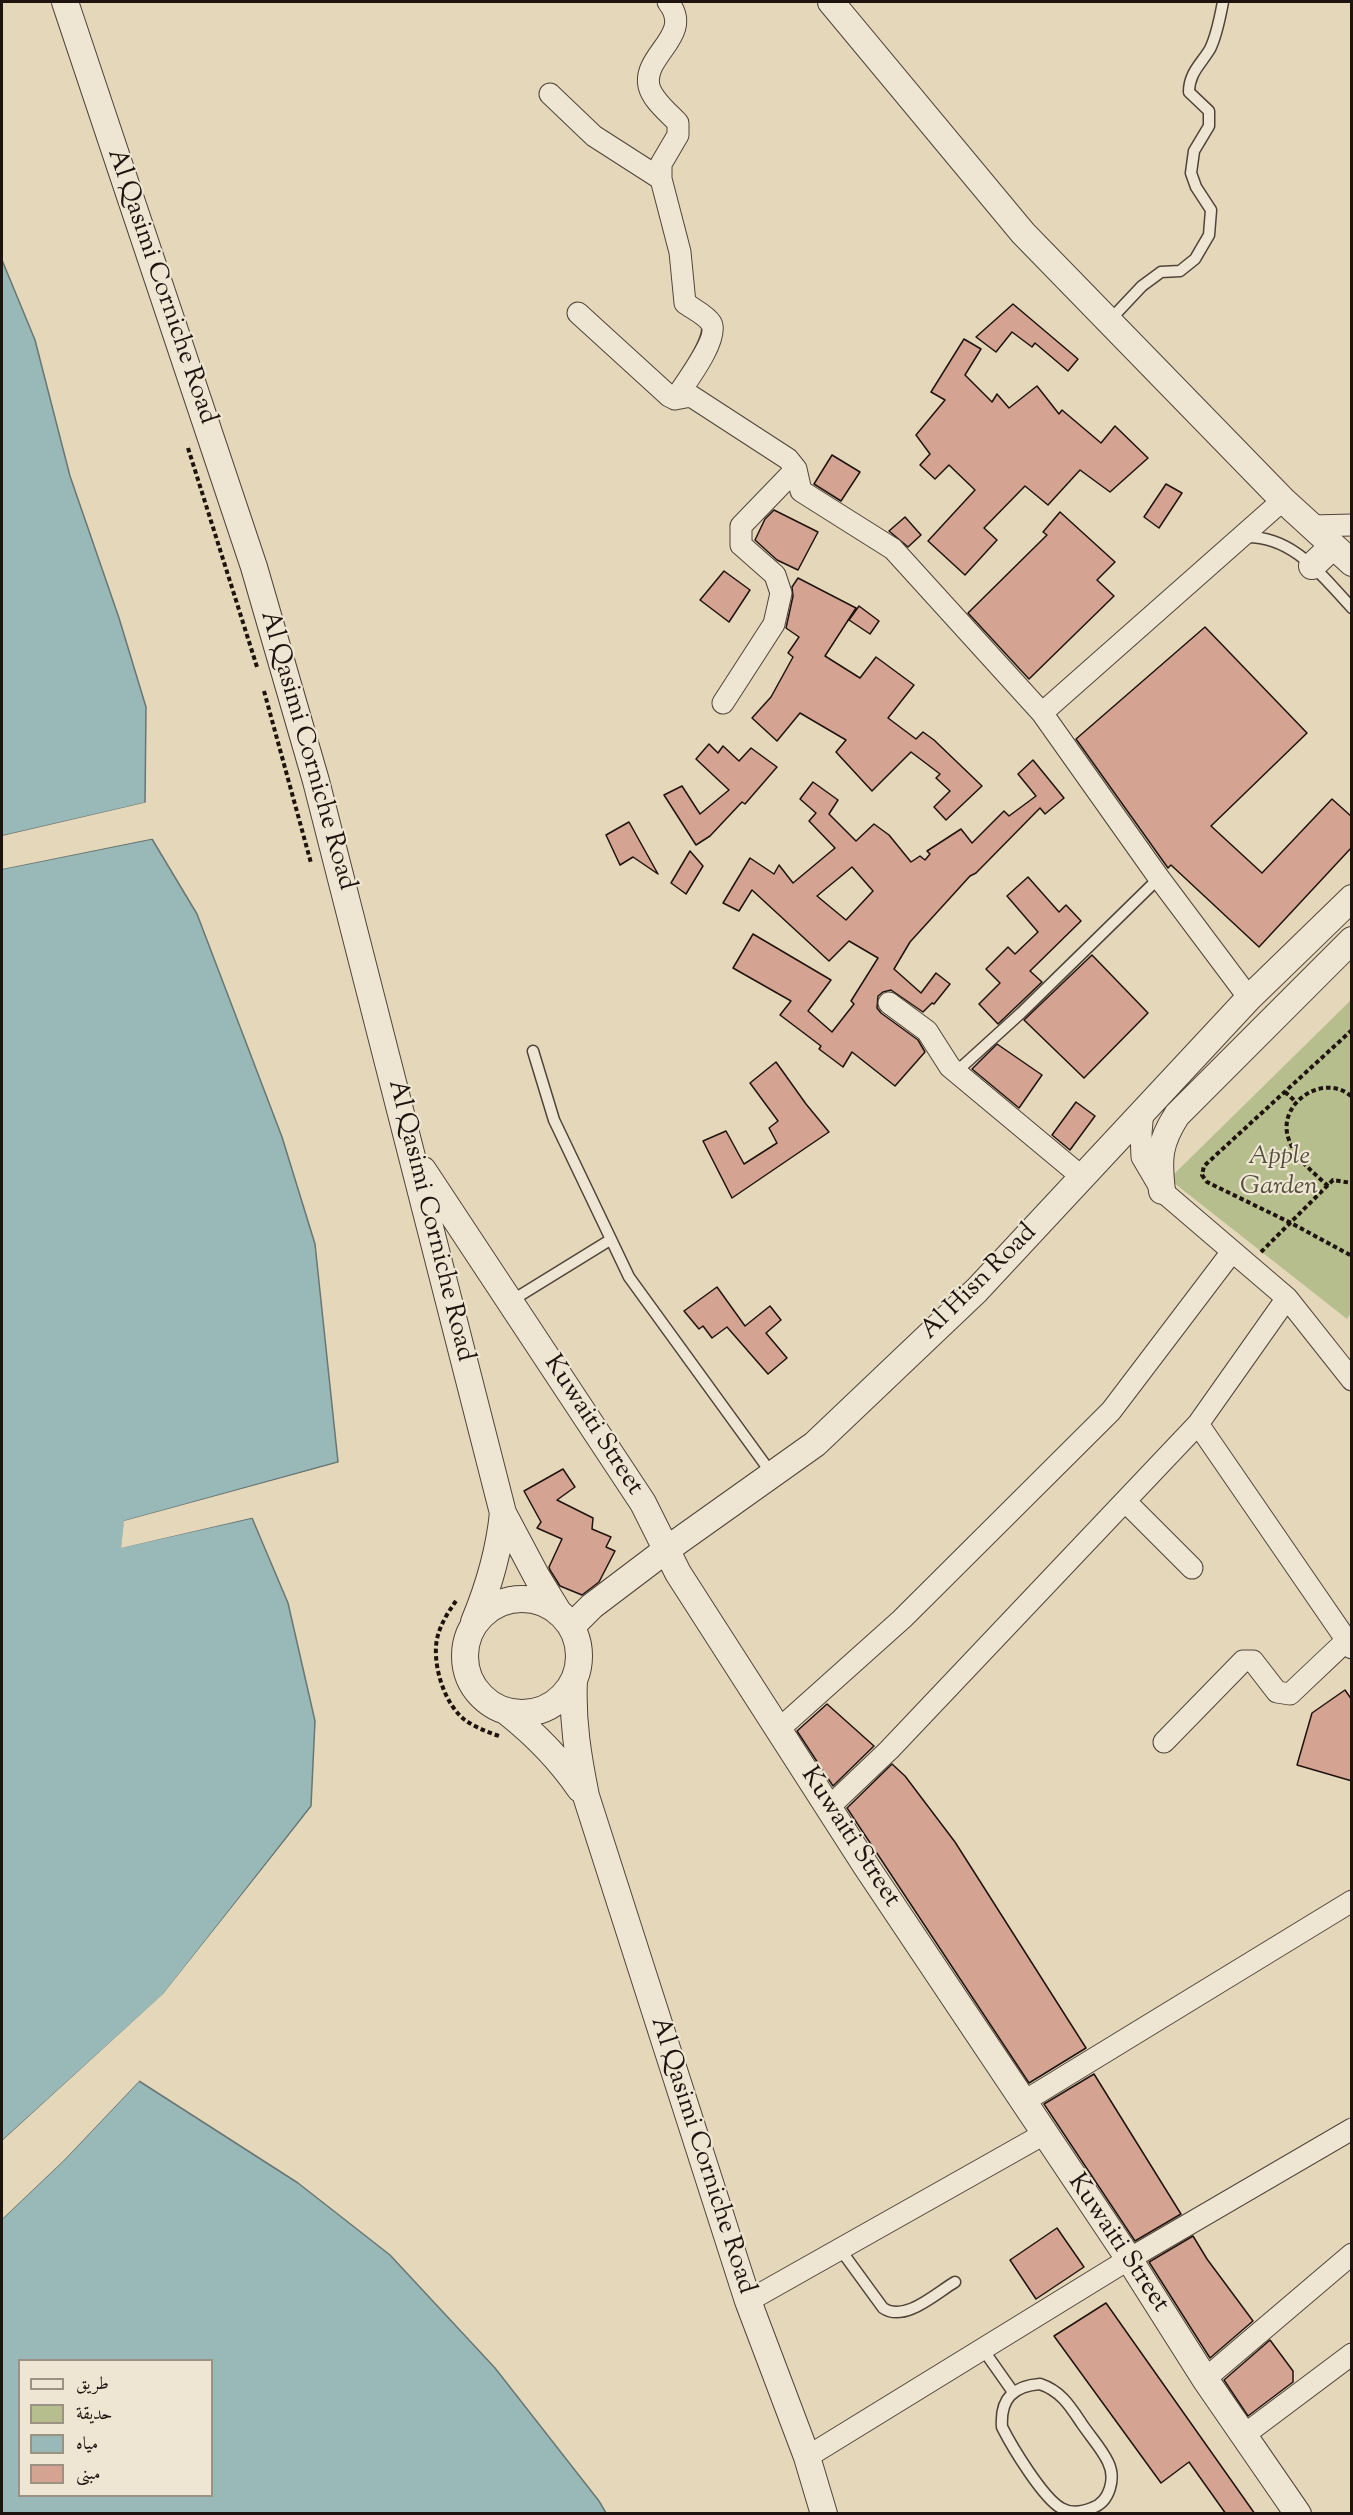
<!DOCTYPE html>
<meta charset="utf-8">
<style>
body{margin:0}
#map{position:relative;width:1353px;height:2515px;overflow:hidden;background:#e5d8ba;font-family:"Sorts Mill Goudy",Amiri,serif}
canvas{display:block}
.frame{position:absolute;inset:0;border:3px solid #1f130f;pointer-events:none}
.legend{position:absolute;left:18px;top:2359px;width:195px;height:138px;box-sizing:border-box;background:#eee6d2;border:2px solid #9b9284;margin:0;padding:8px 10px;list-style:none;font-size:18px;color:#1f130f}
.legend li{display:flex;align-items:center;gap:12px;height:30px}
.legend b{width:30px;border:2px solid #9b9284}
</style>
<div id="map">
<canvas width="1353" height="2515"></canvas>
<div class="frame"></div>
<ul class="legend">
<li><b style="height:8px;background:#eee6d2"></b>طريق</li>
<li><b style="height:16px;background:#b7be8e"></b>حديقة</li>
<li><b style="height:16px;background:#99b8b8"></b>مياه</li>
<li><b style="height:16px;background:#d4a392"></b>مبنى</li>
</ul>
</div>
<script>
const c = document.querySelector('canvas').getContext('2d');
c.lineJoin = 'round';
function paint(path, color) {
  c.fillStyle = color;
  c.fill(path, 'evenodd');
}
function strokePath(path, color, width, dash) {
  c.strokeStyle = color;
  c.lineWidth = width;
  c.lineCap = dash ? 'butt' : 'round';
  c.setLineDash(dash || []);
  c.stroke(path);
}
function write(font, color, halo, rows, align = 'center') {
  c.font = font + ' "Sorts Mill Goudy",serif';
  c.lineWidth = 4.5;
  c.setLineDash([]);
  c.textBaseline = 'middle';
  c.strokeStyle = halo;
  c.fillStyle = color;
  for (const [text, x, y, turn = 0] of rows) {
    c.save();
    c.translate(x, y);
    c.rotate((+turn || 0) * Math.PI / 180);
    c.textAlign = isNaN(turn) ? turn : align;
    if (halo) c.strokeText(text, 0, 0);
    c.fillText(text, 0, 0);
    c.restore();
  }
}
paint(new Path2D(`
 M1350,1001L1352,1311L1347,1319L1169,1179Z`), '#b7be8e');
const water = new Path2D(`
 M2,260L35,340L70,476L119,618L146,707L145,803L2,836Z
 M152,839L197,914L282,1137L315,1244L338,1462L125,1521L122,1547L252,1518L288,1603L315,1721L311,1806L163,1995L2,2141V869Z
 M139,2081L298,2183L390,2255L495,2368L599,2501L606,2513L2,2514V2219L64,2160ZM20,2360H212V2496H20Z`);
paint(water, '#99b8b8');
strokePath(water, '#687674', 1.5);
paint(new Path2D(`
 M148,802L146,806L2,839V836Z
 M151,836L155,838L2,869V866Z
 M341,1462L339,1465L127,1523L125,1544L251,1515L255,1517L121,1548L124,1521Z
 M314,1804L313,1808L165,1997L2,2144V2141L163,1994Z
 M139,2078L141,2079L64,2160L2,2219V2215L62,2157Z`), '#e5d8ba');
const building = new Path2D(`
 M1013,304L1078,359L1068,371L1035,343L1032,347L1012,332L996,352L976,337Z
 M964,339L981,349L965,375L992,402L997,394L1009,408L1037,386L1059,414L1062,410L1101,443L1115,426L1148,458L1110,492L1080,470L1048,505L1025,486L984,528L997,540L965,575L928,541L975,490L949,465L935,479L920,465L930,454L916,435L945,400L931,392Z
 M832,455L860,472L841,501L814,484Z
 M1166,484L1182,493L1159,528L1144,517Z
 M774,510L818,532L798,570L777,560L755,540L765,519Z
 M1060,512L1115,562L1097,580L1114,596L1029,679L968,613L1047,535L1043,532Z
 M905,517L921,535L908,547L889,531Z
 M724,571L750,590L729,622L700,600Z
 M798,578L856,608L825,656L860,678L876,657L914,685L888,718L916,739L923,732L934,740L982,786L946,820L934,807L950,791L936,778L940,774L911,752L872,791L836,752L846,740L800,713L777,741L752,718L771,697L793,657L788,653L799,637L786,628L793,596L792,587Z
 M859,606L879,621L870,634L849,620Z
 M1205,627L1307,733L1211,826L1262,873L1332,799L1352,817V847L1259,947L1171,865L1168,868L1076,739Z
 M709,744L718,753L723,746L739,761L751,748L777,767L745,804L742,802L710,836L696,845L664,795L682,786L700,814L729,790L696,759Z
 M1033,760L1064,798L1045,814L1040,808L976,873L970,876L910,942L894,969L921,993L936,973L950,984L934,1004L932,1003L923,1012L891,990L883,992L878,996L877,1008L881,1013L918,1040L925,1052L895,1086L852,1052L843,1067L819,1049L821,1046L780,1015L791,1001L733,968L753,934L831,980L808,1011L832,1032L854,1004L851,1001L878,958L849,941L829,961L752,890L739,911L723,903L750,858L774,874L779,865L793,883L835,848L809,821L816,813L800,799L813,782L838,800L829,814L856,841L874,824L889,835L911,862L920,856L925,860L930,854L927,851L961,829L972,843L1004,811L1009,816L1036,796L1018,774ZM852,867L873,891L846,920L817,896Z
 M629,822L658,874L633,857L620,865L606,835Z
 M690,851L703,866L686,894L671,883Z
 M1028,877L1059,912L1066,905L1081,921L1030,971L1042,982L998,1024L979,1004L1000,983L986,969L1008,947L1015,954L1038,932L1007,896Z
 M1092,955L1148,1013L1084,1078L1024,1020Z
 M997,1044L1042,1075L1019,1108L972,1069Z
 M776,1062L806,1104L829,1132L732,1198L703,1141L726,1131L744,1164L777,1143L769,1128L778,1121L750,1083Z
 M1076,1102L1095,1116L1070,1150L1052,1135Z
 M717,1287L745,1326L770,1306L781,1320L766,1333L787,1358L768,1374L727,1327L712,1338L703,1326L699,1329L684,1311Z
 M563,1469L575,1487L557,1500L593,1518L592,1529L611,1537L606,1547L615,1551L599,1582L582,1595L560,1586L550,1570L549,1567L562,1539L537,1528L541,1522L524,1491Z
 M1345,1690L1352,1700V1781L1297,1765L1312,1713Z
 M827,1704L874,1746L833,1786L797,1731Z
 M892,1764L905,1776L955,1842L1086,2048L1029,2083L847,1808Z
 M1094,2074L1181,2214L1135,2241L1044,2104Z
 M1057,2228L1084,2267L1036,2299L1010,2260Z
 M1193,2236L1207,2259L1253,2321L1210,2358L1149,2262Z
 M1106,2303L1255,2514H1226L1189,2462L1161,2483L1054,2336Z
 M1270,2340L1293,2371V2382L1248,2416L1224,2380Z`);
paint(building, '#d4a392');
strokePath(building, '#1f130f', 1.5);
const service = new Path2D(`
 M1109,321L1142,286L1161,272L1180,271L1195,259L1209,235L1211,210L1196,187L1191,173L1194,151L1209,126V111L1189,92C1189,73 1201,64 1210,49C1217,35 1220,17 1223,2
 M1244,537C1293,535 1321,575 1352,608
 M533,1051L554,1120L629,1277L772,1474
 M956,1072L1021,1013L1159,878
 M511,1301L610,1240
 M840,2249L883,2308C905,2323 936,2293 955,2282
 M982,2348L1013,2392
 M1040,2384C1061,2391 1070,2406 1082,2424C1090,2436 1102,2449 1108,2462C1116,2478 1110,2502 1092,2508C1082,2512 1071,2514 1061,2508C1043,2498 1012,2447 1002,2427C1000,2399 1013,2386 1040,2384Z`);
const minor = new Path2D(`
 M668,2C695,35 642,55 649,86C652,100 669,113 678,123V135L661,164V179L680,252L685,303C693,309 706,315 711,323C720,338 684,385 675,399
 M550,94L594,136L661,179
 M578,313L669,396L675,399L691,396L788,459L796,469L801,491L893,549L1042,713
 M1312,526L1352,525
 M723,703L774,624L781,593L775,575L741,545V526L796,469
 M1249,998L1159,878L1042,713L1283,500
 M889,1003L927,1031L950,1067L1082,1177
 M1143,1110L1141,1133L1142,1157L1162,1191L1287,1298L1352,1380
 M1287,1298L1198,1424L1352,1648
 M1125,1501L1192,1568
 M778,1730L902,1619L1111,1411L1231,1253
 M1164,1742L1243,1661H1253L1277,1692L1290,1694L1346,1641
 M828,1808L889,1750L1198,1424
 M1023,2102L1352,1901
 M748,2301L1044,2134
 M1205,2379L1352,2254
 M1244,2435L1352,2354
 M807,2457L1129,2259L1352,2129`);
const tertiary = new Path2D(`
 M65,2L254,567L316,781L503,1513L537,1577L559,1613
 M831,2L1023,233L1283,500L1352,563
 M1312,566L1333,546
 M423,1170L643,1503L678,1573L866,1866L1129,2259L1205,2379L1298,2514
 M1162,1191C1158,1158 1159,1143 1177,1115L1352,940
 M465 1656a57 57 0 1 1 114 0a57 57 0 1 1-114 0Z
 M474,1622C489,1586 499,1552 503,1513
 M571,1627L592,1606L666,1550L815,1444L977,1290L1249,998L1352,898
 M574,1680C572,1720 578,1757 586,1796L748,2301L807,2457L824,2514
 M507,1712C536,1735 559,1758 580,1789`);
strokePath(service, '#50443a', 13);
strokePath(minor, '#50443a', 23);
strokePath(tertiary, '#50443a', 28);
strokePath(new Path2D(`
 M188,448L257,667
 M264,691L311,863
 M1352,1030L1204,1166L1202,1175L1207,1182L1291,1223L1352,1256
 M1285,1092L1296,1102
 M1328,1186C1313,1172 1296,1159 1289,1140C1275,1104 1324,1071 1352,1097
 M1261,1252L1333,1180L1352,1183
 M456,1601C448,1612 440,1625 437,1639C432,1664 444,1704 465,1720C475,1727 487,1732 499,1736`), '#1f130f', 4, [4.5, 3]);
strokePath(service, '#eee6d2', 10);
strokePath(minor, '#eee6d2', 21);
strokePath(tertiary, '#eee6d2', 26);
write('26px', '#1f130f', '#eee6d2', [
 ["Al Qasimi Corniche Road",160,287,71],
 ["Al Qasimi Corniche Road",306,751,74],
 ["Al Qasimi Corniche Road",429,1221,76],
 ["Al Hisn Road",980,1283,-45],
 ["Kuwaiti Street",592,1426,57],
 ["Kuwaiti Street",849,1838,57],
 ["Al Qasimi Corniche Road",701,2156,72],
 ["Kuwaiti Street",1117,2244,56]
]);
write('italic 26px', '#544f3b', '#eee6d2', [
 ["Apple",1279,1159],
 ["Garden",1279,1189]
]);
</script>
